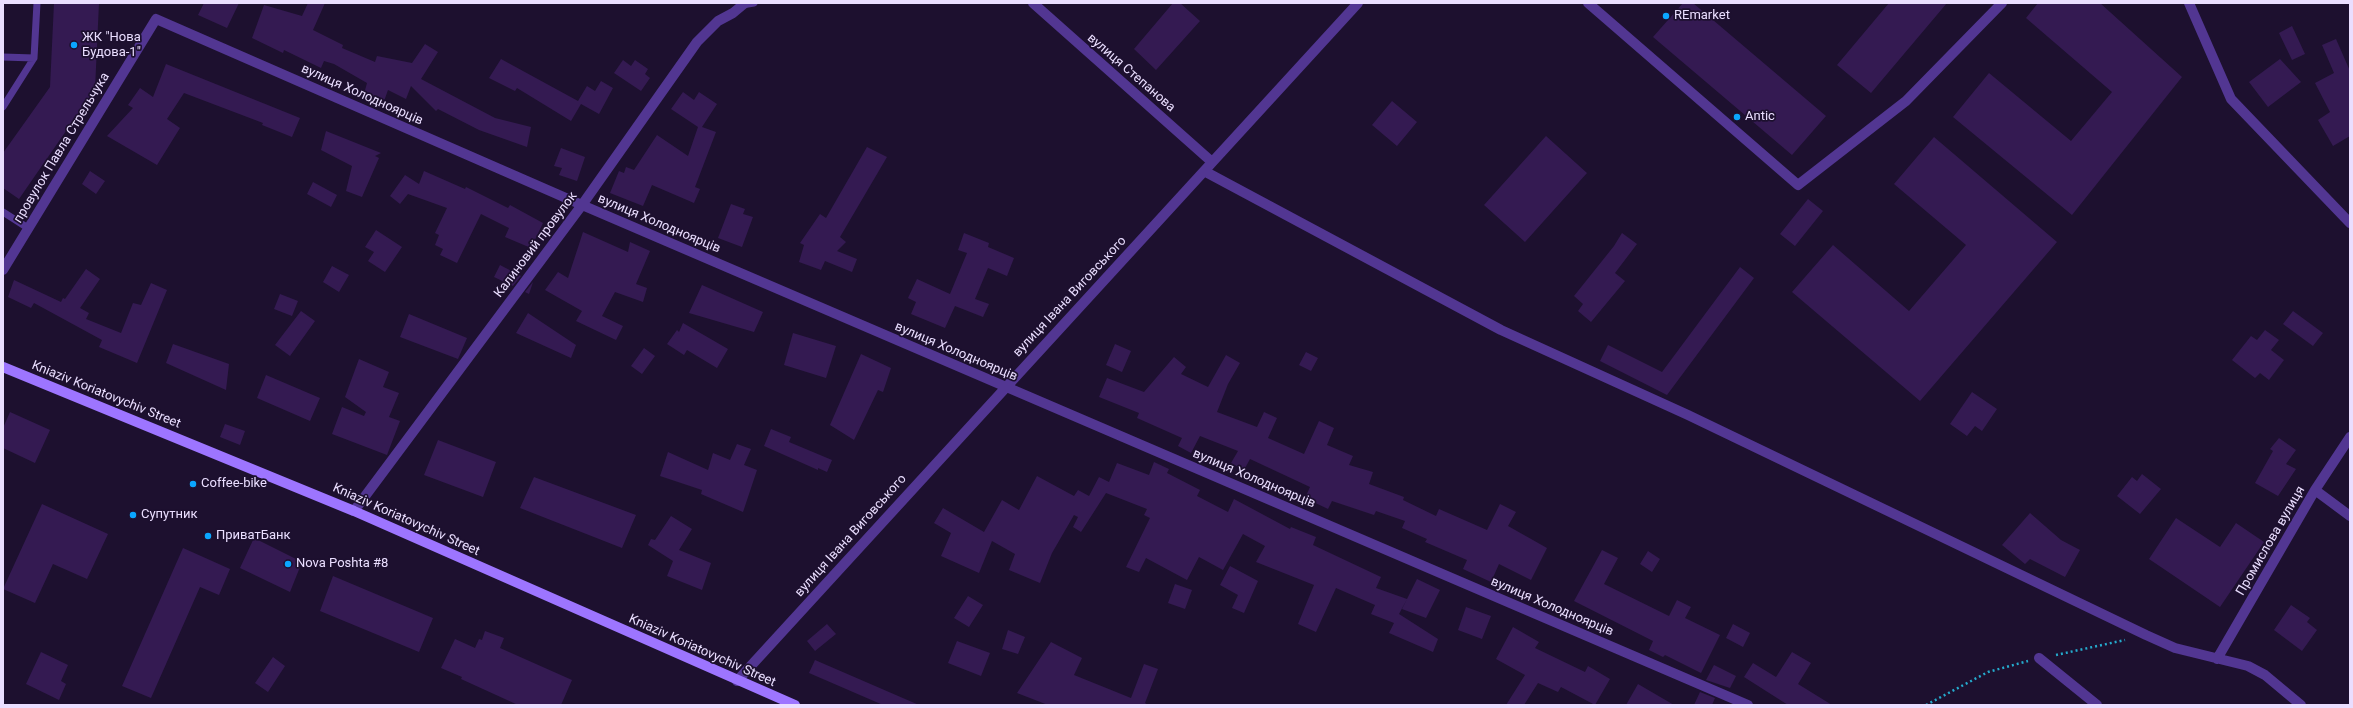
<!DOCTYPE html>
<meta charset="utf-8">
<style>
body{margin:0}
#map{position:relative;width:2353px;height:708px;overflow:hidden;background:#1d102f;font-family:Roboto,sans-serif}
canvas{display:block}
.frame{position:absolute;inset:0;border:4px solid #eadeff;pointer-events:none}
</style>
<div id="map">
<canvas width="2353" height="708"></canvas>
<div class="frame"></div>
</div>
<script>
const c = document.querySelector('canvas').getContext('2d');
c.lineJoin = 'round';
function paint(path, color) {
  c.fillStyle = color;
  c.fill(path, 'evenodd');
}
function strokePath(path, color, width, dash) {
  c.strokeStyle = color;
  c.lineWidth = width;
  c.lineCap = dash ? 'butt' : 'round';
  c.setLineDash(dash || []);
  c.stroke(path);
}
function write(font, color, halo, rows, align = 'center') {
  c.font = font + ' Roboto,sans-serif';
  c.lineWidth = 3.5;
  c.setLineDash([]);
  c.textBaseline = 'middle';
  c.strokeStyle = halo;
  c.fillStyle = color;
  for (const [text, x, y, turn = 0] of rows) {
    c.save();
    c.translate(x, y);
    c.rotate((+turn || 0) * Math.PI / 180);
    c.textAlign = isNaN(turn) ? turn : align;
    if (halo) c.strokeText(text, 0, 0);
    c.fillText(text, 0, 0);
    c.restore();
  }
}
paint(new Path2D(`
 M54,3H99L95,89L19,199L3,188V153L50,87Z
 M204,3H239L227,28L198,15Z
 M308,3H325L313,30L343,45L342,48L375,62L377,56L412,63L425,44L438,52L421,79L495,118L531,127L527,147L479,130L438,109L436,111L411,86L406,99L388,90L383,104L364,94L367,83L334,64L324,61L321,68L284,50L283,53L252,38L264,5L302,16Z
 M1173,3H1180L1200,21L1156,70L1134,49Z
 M1683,3H1693L1826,116L1792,155L1653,37Z
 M1889,3H1947L1871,93L1837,65Z
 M2038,3H2100L2182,77L2072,215L1953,117L1989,73L2071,141L2112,92L2026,18Z
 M2292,26L2305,54L2292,60L2279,33Z
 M2336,39L2350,71V136L2333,146L2318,120L2330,112L2315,83L2334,73L2322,45Z
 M501,59L578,101L587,86L595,91L601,81L613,88L599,114L581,104L571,121L517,88L515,91L489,78Z
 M2280,59L2301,82L2268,107L2249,82Z
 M623,60L631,66L635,60L648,69L645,74L650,78L641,91L614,73Z
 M166,64L300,118L292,137L262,125L263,123L184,93L167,119L180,128L157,165L107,136L133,108L128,105L140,88L153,97Z
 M683,92L694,100L699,92L717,104L702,127L716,132L695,187L700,189L694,203L652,185L643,206L610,193L619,171L624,173L626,167L634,170L657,135L688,156L698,127L671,109Z
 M1392,101L1417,122L1397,146L1372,125Z
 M326,131L381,153L375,156L379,158L362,197L346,191L352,166L321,150Z
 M1546,136L1587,173L1525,242L1484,205Z
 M1934,137L2057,242L1920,401L1792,292L1833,245L1909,311L1966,245L1894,184Z
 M867,147L887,157L840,237L846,242L837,251L857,259L852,272L825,261L821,270L799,262L804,245L800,243L820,214L826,218Z
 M561,148L585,157L577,181L559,175L562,168L554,166Z
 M90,171L105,181L96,194L82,184Z
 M424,171L465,189L466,187L508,208L510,205L543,223L531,248L505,237L509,228L481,214L457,263L440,255L443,249L435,245L439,235L435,233L447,208L408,194L400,204L390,196L405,175L419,184Z
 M313,182L337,195L331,207L307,194Z
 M1808,199L1823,211L1795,246L1780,234Z
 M731,204L745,209L743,214L753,217L742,247L718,238Z
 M376,230L402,247L385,272L368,261L374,252L365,247Z
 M583,232L628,252L630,242L650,251L636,284L647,288L643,302L615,292L602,316L623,326L616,340L576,321L582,311L545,290L558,272L568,278Z
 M964,233L989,243L988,247L1014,258L1007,276L988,268L975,299L989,304L983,317L955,306L945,328L911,314L916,302L908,298L917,279L950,294L967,253L958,250Z
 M1622,233L1637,244L1615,273L1625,281L1591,322L1578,311L1583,304L1574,296L1614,246Z
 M500,265L521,276L513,286L494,277Z
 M332,266L349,275L339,292L323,282Z
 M1740,267L1754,278L1667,395L1600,361L1608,345L1662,372Z
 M86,269L100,279L80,308L89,313L86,319L121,333L133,303L141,305L151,283L167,290L137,363L99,347L102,340L34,303L31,308L8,297L14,280L61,302L63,298L65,299Z
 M533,282L529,294L525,292Z
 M702,285L763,312L754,332L689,313Z
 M280,294L298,301L292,316L274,309Z
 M301,311L315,321L290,356L275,345Z
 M2293,311L2323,333L2313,346L2283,324Z
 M528,313L576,345L571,358L516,333Z
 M409,314L467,338L458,359L400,337Z
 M683,323L728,349L717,368L687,350L684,355L667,344L677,330L679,332Z
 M2265,330L2279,340L2271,350L2284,360L2269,380L2260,373L2255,378L2232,360L2251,336L2257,340Z
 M793,333L836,346L826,378L784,365Z
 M173,344L229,364L226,390L166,363Z
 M1115,344L1131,351L1122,372L1106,365Z
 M644,348L655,356L642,374L631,366Z
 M1306,352L1318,358L1311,371L1299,365Z
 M861,354L891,368L883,392L878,390L854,440L830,425Z
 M1226,355L1240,363L1228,384L1217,412L1257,427L1264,412L1277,418L1268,438L1304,454L1319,421L1334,428L1327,445L1353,456L1349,465L1373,472L1369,484L1404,497L1403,500L1436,516L1439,509L1487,530L1500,504L1516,512L1508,526L1547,548L1531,580L1499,564L1491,582L1463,569L1467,560L1425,542L1427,539L1402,528L1405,521L1376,511L1374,515L1332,501L1328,509L1305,498L1310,487L1250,459L1244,470L1231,463L1238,451L1200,436L1191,453L1178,446L1182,438L1137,418L1139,413L1099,397L1107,378L1144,392L1174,357L1186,367L1181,374L1208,387Z
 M359,359L389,372L383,387L399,393L389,417L400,421L387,455L332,434L342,407L364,416L366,412L345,397Z
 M266,375L320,398L310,421L257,398Z
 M1972,392L1997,409L1982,431L1975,426L1967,436L1950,424Z
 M10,412L50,430L35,463L3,448V428Z
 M225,424L245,431L240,445L220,437Z
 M771,429L791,437L789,442L832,460L827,472L818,468V470L764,446Z
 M2279,438L2296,450L2286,464L2296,469L2278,496L2255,483L2273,451L2270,449Z
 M438,440L496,462L483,497L424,475Z
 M737,444L751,449L744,465L757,470L743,512L701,494L702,490L660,476L668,452L708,470L713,453L730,460Z
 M1154,462L1169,469L1167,473L1200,490L1197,496L1228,512L1234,499L1290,529L1291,527L1316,537L1313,545L1381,577L1376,588L1407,599L1399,614L1438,639L1433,652L1389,633L1394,623L1371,614L1375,605L1336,588L1316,632L1298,624L1314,585L1256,562L1265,546L1243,534L1223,570L1199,557L1187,580L1146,558L1139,572L1126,567L1150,518L1144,515L1147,509L1106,493L1081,532L1073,527L1078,517L1074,515L1052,553L1040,583L1009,570L1015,554L992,541L979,573L941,556L951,533L934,523L943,508L984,532L1002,500L1019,510L1037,476L1074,496L1078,490L1089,496L1099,477L1109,482L1117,463L1149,475Z
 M2142,474L2161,489L2140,514L2117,496L2132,477L2137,481Z
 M534,477L636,515L622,548L520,508Z
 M42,504L108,534L87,579L53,564L35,603L3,589Z
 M2030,513L2061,540L2080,550L2065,577L2030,559L2025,564L2002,545Z
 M671,516L692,529L679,550L711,563L702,590L667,576L673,561L648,545L651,539L655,540Z
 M2176,518L2220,547L2236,523L2264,542L2220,607L2149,559Z
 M254,538L302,562L290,592L240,568Z
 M183,548L230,569L219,595L200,587L151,698L122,686Z
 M1602,550L1618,558L1604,584L1669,616L1677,600L1691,607L1685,618L1720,635L1701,673L1665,655L1663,657L1649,650L1653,641L1574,601Z
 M1648,551L1660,559L1652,572L1640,564Z
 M1230,566L1258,581L1244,613L1232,608L1238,595L1220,585Z
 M333,576L433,618L419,652L320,611Z
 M1417,579L1440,590L1426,618L1402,609Z
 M1175,584L1192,590L1185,609L1168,603Z
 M968,596L983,605L969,627L954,618Z
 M2291,605L2310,618L2307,622L2317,630L2302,651L2274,630Z
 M1466,607L1491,616L1482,639L1458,630Z
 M827,624L836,634L815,651L807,641Z
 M1733,624L1750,633L1743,647L1726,638Z
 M1513,627L1539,642L1535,648L1585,672L1588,666L1610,679L1595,705L1561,687L1558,692L1538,683L1524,705H1506L1525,675L1496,659Z
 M1008,630L1025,637L1018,654L1002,649Z
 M485,631L504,638L500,648L572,680L561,705H518L461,679L462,677L441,668L455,639L475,648L479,639L482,640Z
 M957,641L990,653L981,676L948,663Z
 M1051,642L1082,658L1074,675L1131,698L1144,664L1158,669L1145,703L1148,705H1048L1017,693Z
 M41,652L68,665L61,681L66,684L59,700L26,684Z
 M1792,652L1811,663L1798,684L1832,705H1788L1744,677L1753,663L1776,677Z
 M273,657L285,666L268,692L255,683Z
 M815,660L919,705H883L809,673Z
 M1714,665L1736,676L1730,688L1706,680Z
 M1638,684L1674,705H1626Z
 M1700,692L1715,698L1712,705H1694Z`), '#341a52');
strokePath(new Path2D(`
 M2056,655L2125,640
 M1926,705L1988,672L2028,661`), '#25aacc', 2.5, [2, 3]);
strokePath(new Path2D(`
 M742,5L754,3
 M3,57L34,58
 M3,107L34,58L37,3
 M3,212L28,228`), '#523692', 7);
strokePath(new Path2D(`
 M1033,3L1212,162
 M1588,3L1798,185L1906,101L2002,3
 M2189,3L2231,99L2350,223
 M1204,171L1501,330L1688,415L2146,635L2175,648L2248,666L2265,675L2301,705
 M3,270L156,19L582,205L1748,705
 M2315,490L2350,516
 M354,511L582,205L697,42L718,21L733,13L745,3
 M2039,658L2097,705
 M2217,659L2315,490L2350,437
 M737,681L1358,3`), '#523692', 10);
strokePath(new Path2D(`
 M3,367L354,511L795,705`), '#9d75ff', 10);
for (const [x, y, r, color] of [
 [1666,16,4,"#0aa6ff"],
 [74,45,4,"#0aa6ff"],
 [1737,117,4,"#0aa6ff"],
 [193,484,4,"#0aa6ff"],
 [133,515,4,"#0aa6ff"],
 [208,536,4,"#0aa6ff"],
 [288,564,4,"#0aa6ff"]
]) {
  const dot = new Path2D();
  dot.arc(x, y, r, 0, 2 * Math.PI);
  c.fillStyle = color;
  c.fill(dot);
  strokePath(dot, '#1d102f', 1.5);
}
write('13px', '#eadeff', '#1d102f', [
 ["REmarket",1674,16],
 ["ЖК \"Нова",82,38],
 ["Будова-1\"",82,53],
 ["Antic",1745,117],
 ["Coffee-bike",201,484],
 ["Супутник",141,515],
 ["ПриватБанк",216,536],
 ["Nova Poshta #8",296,564]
], 'left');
write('13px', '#eadeff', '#1d102f', [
 ["вулиця Степанова",1131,73,41],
 ["вулиця Холодноярців",362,95,24],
 ["провулок Павла Стрельчука",62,148,-59],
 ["вулиця Холодноярців",659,224,23],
 ["Калиновий провулок",536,245,-53],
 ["вулиця Івана Виговського",1070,297,-47],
 ["вулиця Холодноярців",956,352,23],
 ["Kniaziv Koriatovychiv Street",106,395,22],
 ["вулиця Холодноярців",1254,479,23],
 ["Kniaziv Koriatovychiv Street",406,520,24],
 ["вулиця Івана Виговського",851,536,-48],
 ["Промислова вулиця",2271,541,-60],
 ["вулиця Холодноярців",1552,607,23],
 ["Kniaziv Koriatovychiv Street",702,651,24]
]);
</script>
